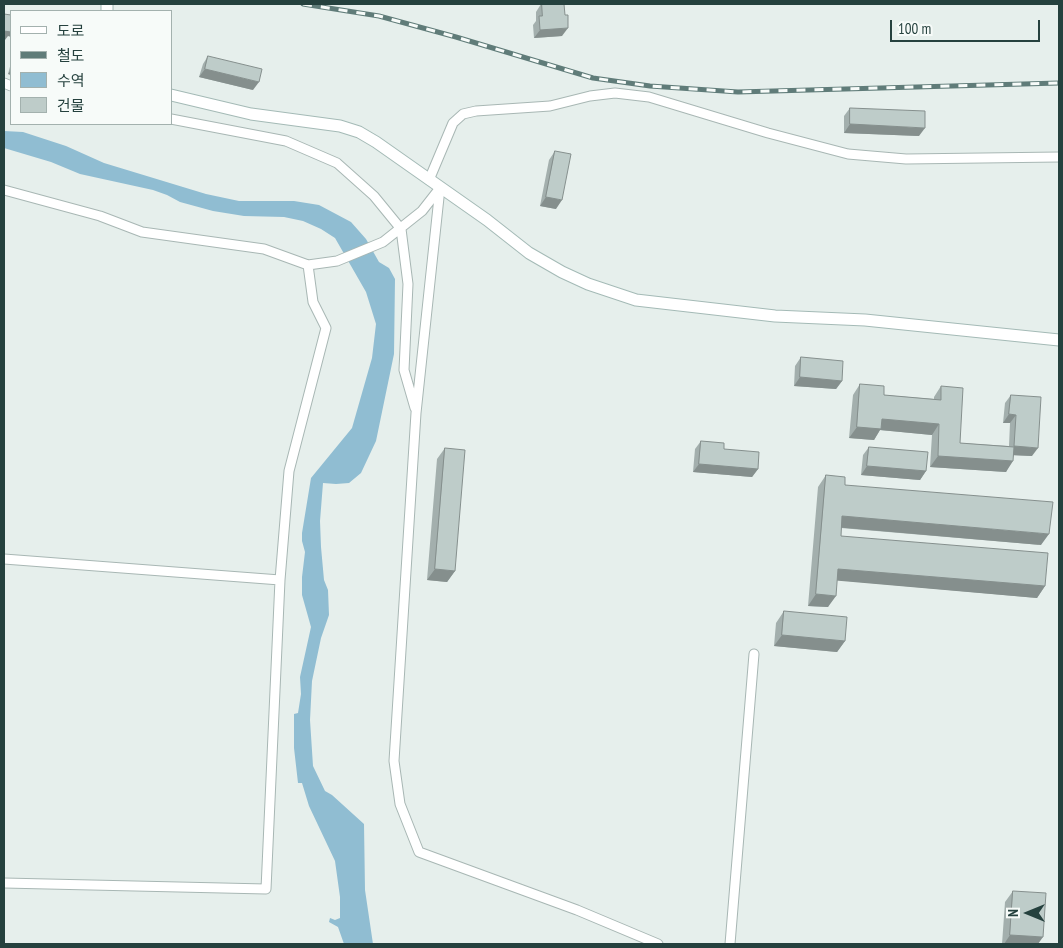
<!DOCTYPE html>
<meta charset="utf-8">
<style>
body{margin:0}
#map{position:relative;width:1063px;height:948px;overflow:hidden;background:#e6efec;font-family:"PT Sans Narrow","Noto Sans KR",sans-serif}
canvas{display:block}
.frame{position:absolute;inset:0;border:5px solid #25413e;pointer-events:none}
.legend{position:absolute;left:10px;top:10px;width:162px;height:115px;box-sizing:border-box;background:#f7fbf9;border:1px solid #a3b1ae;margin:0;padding:6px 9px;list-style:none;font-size:15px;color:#25413e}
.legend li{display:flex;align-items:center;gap:10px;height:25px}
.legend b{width:25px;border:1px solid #a3b1ae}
.north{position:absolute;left:1003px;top:888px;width:50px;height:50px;-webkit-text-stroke:4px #f7fbf9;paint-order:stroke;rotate:270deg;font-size:14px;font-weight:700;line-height:20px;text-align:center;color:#25413e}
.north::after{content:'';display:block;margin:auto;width:18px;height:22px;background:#25413e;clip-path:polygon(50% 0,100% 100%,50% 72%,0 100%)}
.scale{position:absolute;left:890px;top:20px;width:150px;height:22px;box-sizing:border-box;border:2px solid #25413e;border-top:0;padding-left:6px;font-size:15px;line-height:18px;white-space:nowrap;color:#25413e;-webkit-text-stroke:4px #f7fbf9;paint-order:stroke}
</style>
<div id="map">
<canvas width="1063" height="948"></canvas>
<div class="frame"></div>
<ul class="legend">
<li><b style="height:6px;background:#fff"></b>도로</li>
<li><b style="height:6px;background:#607c79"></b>철도</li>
<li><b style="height:14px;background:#90bdd2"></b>수역</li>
<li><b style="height:14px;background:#beccc9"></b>건물</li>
</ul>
<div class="north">N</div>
<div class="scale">100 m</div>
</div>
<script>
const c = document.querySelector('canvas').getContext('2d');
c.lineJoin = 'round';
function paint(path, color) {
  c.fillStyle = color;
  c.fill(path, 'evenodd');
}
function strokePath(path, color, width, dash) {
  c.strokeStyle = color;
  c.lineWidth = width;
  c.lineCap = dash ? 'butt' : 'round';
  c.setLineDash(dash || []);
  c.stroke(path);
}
paint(new Path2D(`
 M4,131L23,132L66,146L104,163L206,194L239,201H294L319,205L351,222L366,239L379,262L389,268L395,279L394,354L376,441L361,473L349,483L336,484L323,483L320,521L321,547L324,580L328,590L329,615L321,638L312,681L310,720L313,766L325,791L332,795L364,824L365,890L373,944H344L338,927L329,922L330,918L335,920L340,918V897L335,861L309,806L302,783H298L294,748V714L298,713L301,694L300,677L311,627L302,595V577L305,552L302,541V533L311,478L352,428L372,358L376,324L366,292L335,238L321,229L303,221L284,217L244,216L213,211L180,202L167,195L153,190L80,174L51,162L4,148Z`), '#90bdd2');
const street = new Path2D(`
 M4,83L11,86
 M171,119L286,141L337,163L374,196L401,229L408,284L404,370L415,408
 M429,180L453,123L463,114L476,111L550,106L590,96L615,93L649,97L768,133L848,154L906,159L1059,157
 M440,188L416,413L394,761L400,804L419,852L577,910L658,944
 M4,190L100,216L142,232L264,249L308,265L337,261L383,242L422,211L440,188
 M4,559L280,580
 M4,883L266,889L280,580L289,471L326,328L313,302L308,265
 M730,944L754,654`);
const secondary = new Path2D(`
 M107,4V11
 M171,95L251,114L340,126L359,132L376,142L487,220L529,253L562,272L588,284L636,300L775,316L865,320L1059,340`);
strokePath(street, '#a8b7b4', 11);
strokePath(secondary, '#a4bab6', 13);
strokePath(street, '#fff', 9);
strokePath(secondary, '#fff', 11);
const rail = new Path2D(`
 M303,4L379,16L456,37L593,78L650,86L738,92L1059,83`);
strokePath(rail, '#607c79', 5);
strokePath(rail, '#f7fbf9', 3, [9]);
paint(new Path2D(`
 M541,4H564L562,36L534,38L533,25L536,21V12Z
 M208,56L253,90L199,77L203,64Z
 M11,63V75L8,74Z
 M850,108L919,136L844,133V116Z
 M555,151L556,209L540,206L549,160Z
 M801,357L842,381L836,389L794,386L795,366Z
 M860,384L884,395L934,399V397L941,386L960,443L1009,446L1010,423H1003L1005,403L1011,395L1032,456L1014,455L1006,472L930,467L932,435L880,430L874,440L849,438L853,395Z
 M701,441L724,449L758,469L752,477L693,472L695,449Z
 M869,447L926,471L920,480L861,475L863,455Z
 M445,448L455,571L447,582L427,580L437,459Z
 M826,475L845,485L1041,545L841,528V536L1045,586L1037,598L837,580L828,607L808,606L818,487Z
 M784,611L845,641L837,652L774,646L776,623Z
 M1013,891L1038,944H1002L1005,902Z`), '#a3afad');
paint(new Path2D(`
 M568,28L562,36L534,38L540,30Z
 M11,29V37L8,36L5,40H4V31Z
 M205,69L259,82L253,90L199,77Z
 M11,70V75L8,74Z
 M850,124L925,128L919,136L844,133Z
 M546,197L562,200L556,209L540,206Z
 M800,377L842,381L836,389L794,386Z
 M1009,414L1016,415L1010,423H1003Z
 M882,419L939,424L932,435L880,430L874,440L849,438L857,427Z
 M1014,446L1038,448L1032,456L1008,455Z
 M938,456L1013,461L1006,472L930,467Z
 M699,464L758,469L752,477L693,472Z
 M867,466L926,471L920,480L861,475Z
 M842,516L1049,534L1041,545L834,527Z
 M435,569L455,571L447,582L427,580Z
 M838,569L1045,586L1037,598L830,580Z
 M816,594L836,596L828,607L808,606Z
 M782,635L845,641L837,652L774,646Z
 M1010,935L1043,937L1038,944H1004Z`), '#858f8d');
const building = new Path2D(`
 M542,4H564L565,15H568V28L540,30L539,16H542Z
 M4,14L11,15V32L4,31Z
 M208,56L262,69L259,82L205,69Z
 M850,108L925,111V128L850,124Z
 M555,151L571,154L562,200L546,197Z
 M801,357L843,361L842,381L800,377Z
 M860,384L884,386V395L941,400V386L963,388L960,443L1014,447L1013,461L938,456L939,424L882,419L881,429L857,427Z
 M1011,395L1041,397L1038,448L1014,446L1016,415L1009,414Z
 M701,441L724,443V449L759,452L758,469L699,464Z
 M869,447L928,452L926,471L867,466Z
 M445,448L465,450L455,571L435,569Z
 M826,475L845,477V485L1053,502L1049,534L842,516L841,536L1048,553L1045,586L838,569L836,596L816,594Z
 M784,611L847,617L845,641L782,635Z
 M1013,891L1046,893L1043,937L1010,935Z`);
paint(building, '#beccc9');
strokePath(building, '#858f8d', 1);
</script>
